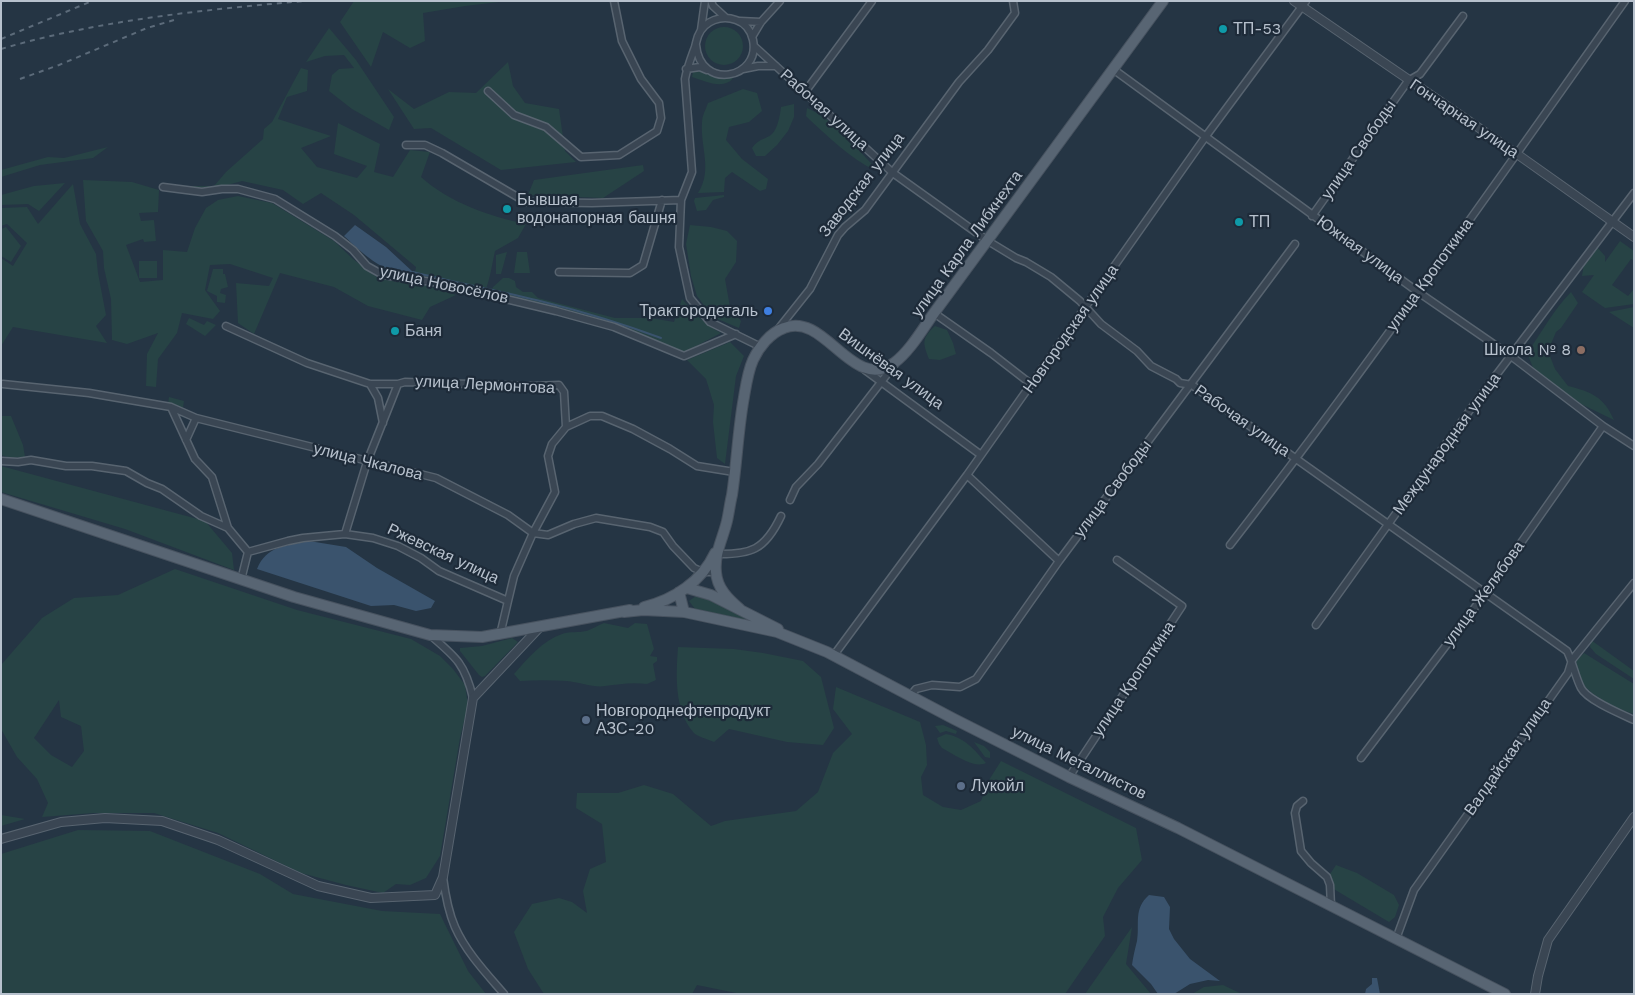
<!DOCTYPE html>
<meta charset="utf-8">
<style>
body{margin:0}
#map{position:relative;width:1635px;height:995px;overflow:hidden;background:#253544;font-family:"Work Sans",sans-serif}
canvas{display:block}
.frame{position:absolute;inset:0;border:2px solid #b7c1cd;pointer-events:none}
</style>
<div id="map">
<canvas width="1635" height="995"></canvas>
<div class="frame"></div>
</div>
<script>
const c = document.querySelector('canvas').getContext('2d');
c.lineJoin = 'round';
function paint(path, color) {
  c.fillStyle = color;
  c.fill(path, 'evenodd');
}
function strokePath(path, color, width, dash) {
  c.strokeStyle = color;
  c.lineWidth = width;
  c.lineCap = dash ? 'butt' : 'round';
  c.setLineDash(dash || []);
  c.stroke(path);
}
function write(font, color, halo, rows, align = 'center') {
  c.font = font + ' "Work Sans",sans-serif';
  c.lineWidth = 4.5;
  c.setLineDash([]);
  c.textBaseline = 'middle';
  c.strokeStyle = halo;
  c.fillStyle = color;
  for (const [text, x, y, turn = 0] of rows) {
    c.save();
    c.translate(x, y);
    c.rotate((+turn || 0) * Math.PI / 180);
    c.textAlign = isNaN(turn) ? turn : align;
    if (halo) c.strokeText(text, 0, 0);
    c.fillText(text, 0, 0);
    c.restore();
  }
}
paint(new Path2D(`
 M354,1H499V2L465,6L423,13L425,41L410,48L383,32L371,67L340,22Z
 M705 46a19 19 0 1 1 38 0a19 19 0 1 1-38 0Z
 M329,28L356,60L394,117L389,130L352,109L329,91L332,75L339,69L354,68L344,55L325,56L306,62Z
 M508,62L513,86L525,103L559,109L565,151L576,162L501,170L431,128L414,129L388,89L414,109L449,92L476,93Z
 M301,68L308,70L307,91L287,97L278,119L331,136L301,148L317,167L357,178L367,166L334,154L338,123L380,144L374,172L393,177L410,150L430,152L421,177C450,203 489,216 526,224L518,238L495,251C492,265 490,279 485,292L414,277L416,267L354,215L321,193L303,204L283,190L242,181L213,189L172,186H214L226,172L263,139L264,129L272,122Z
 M700,71L718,78L734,77C724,91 705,81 692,77L693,72Z
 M743,89L757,93L762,111L749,122L729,127L726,140L742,159L768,179L766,189L760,191L732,172L725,178L724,192L698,193C713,170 700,147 702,122C702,116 706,109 708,103Z
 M794,104V117L788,131L777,145L765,156H756L752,148C759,138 765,140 772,134C778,128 780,115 781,107Z
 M807,108C836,120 857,150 879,171C861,168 820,130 806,116Z
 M108,147L93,158L40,165L1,177V170L48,157L64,158Z
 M643,165L644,171L603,198L528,195L534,180Z
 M83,180L132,182L159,190L158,212L139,213L141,221L154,220L156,241L144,242L143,239L126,245L140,282L163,280V250L187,252L195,228L206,208L218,200L238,196L272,203L334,241L353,259L379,279L427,286L456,295L430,307L422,320L368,306L334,287L280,273L254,334L238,323L236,283L269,286L273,278L230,264L210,265L205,290L220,311L213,319L182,313L177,333L158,359L156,387L146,386L147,354L158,333L127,344L112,340L111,299L104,268L103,251L86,221Z
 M65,183L39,211L28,204L1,205V195L34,186Z
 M73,184L80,224L96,254L98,273L106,315L96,326L107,343L13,327L1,346V258L13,266L27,243L7,224L1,226V208L27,207L38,224Z
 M724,195V197L713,200L706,210L697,211L694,201L695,198Z
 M690,225L711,227L727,231L737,241L736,262L725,279L730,307L741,321L739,328L713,317L697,296L691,276L686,244Z
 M6,227L21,246L11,262L1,256V229Z
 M1620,241L1634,251V261L1631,259L1612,285L1628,296L1634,289V304L1605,308L1582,292L1594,275L1582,276L1584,264L1597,247L1605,256V262Z
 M507,252L501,274H496V255Z
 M517,252H527L530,273H514Z
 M139,261H157V278H139Z
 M213,269H223V274H225L228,287L221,289L220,293L226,295L225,303L217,302V296L207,291Z
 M503,278H509L515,281L516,287L523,292H532L538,298L615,318H651L674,322L682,299C694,312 705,325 721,333L683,353L552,306L490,293L493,287Z
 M1571,292L1578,303L1561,328L1556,332L1548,351L1555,369L1568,386C1592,392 1604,397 1614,420L1581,404L1534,370L1527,353C1542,332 1554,309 1571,292Z
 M1634,307V328L1609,312Z
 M189,318L204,325L207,321L216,325L205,336L186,324Z
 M935,326L947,330L953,343L956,354L940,360L929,359C923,343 921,339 935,326Z
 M730,342L744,356L736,376L725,464L717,458L713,422L714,405L706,379L687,360Z
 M169,397L184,401L183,408L168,404Z
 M1,416H11L23,445L25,457L11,458L1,455Z
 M1,466L205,521L232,553L234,570L125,529L1,492Z
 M175,569L297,610L411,639L440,656L453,669L465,685L468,705L460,738L440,856L426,878L410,885L396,884L383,893L346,885L301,873L218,833L154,813H93L42,817L48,803L37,779L17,757L1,729V665L42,618L74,598L118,595ZM59,700L61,717L81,726L84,751L72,767L51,755L34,738Z
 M696,596L709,600L753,620L752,622L695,609L689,601Z
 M604,623L628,628L635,623L647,624L654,649L650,656L657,657V661L653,664L656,680L647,684C632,682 620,684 605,686C595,688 578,682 567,681C551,680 535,680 520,681L514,674C528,658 542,641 562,634C571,631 578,633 586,631C591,630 598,625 604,623Z
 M512,638L518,642L485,676L482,677L479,675L460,651V648L482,646Z
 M1591,640L1634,671V679L1596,654L1590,647Z
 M678,647L734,649L763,653L803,661L821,677L834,728L823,745L787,742L729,729L714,742C708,739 697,737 693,732C674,709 676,675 678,647Z
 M1584,653L1634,684V714C1621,711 1590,695 1583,684C1579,677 1578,668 1576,661Z
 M836,687L920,722L926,745L927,765L921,777L923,795L943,807L961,810L981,801L989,780L1001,761L1136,828L1142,860L1118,888L1103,917L1105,936L1065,994H741L697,985L692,994H544L528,969L514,932L532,904L559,898L572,902L587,913L583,891L590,869L606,862L602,824L576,808L577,793H618L644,785L673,794L711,826L725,821L796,811L818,792L833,753L852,734L833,709Z
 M943,725L957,731L956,734L946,731L940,733L935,726Z
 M946,734C964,737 975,750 986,763C973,769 954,754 942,748L939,744L937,738Z
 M974,742L984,746L990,752V758L985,757Z
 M1,815L25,819L1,826Z
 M78,830L150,831L260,874L293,894L382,911L440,914L468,971L486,994H1V854Z
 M1336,865L1357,873L1394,895L1399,905L1395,917L1389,922L1332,888L1330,874Z
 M1132,927L1126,964L1151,994H1085Z
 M1223,985L1242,994H1192L1204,987Z`), '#274345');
paint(new Path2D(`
 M355,225L386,247L413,272C383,275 365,255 344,236Z
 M309,541L346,547L377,568L435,601L431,608L416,611L394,605L371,606L257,569C267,545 286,546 309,541Z
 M1149,895L1164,897L1170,907L1169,929L1174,939L1190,959L1220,981L1208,980L1190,984L1174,994H1158L1151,984L1132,965C1133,957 1135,949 1137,941C1140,924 1133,909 1149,895Z
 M1372,978H1377L1380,994H1365L1366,989L1372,984Z`), '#3a536d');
strokePath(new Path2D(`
 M413,272C457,283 501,291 544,302C584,312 623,324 661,338`), '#3a536d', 2);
const minor = new Path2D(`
 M711,1L713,6L725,17
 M740,21L761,22
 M701,30L705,1
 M752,37L761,22L780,1
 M696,45C700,91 761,79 753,40C751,31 745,23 736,20C722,15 704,20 698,36C697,39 696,43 695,47C691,58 687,68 685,79L692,172L681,200L679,247L690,298L710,322L761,347
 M754,46L893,173L988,241L1016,258L1026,262L1051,277L1080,301L1101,324L1137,351L1151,366L1176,379L1180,383L1192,385L1567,651C1573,663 1575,676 1581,688C1587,700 1621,714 1634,720
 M686,69L700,67L707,70
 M743,69L758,66H776
 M1113,69L1418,292L1511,356L1603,426L1634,446
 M488,91L514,115L546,127L581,157L619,155L657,131L661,118L659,103L641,79L622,41L614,1
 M805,92L872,1
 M406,145H425L442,153L526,202L592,203L681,200
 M163,187L202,192L222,189H238L275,199L335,236L353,250L367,266L383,275L439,283L556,311L614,327L684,356L736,334
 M1312,216L1408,81L1420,74L1463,16
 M559,272L630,273L643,265L662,200
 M934,313L991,353L1031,384
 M226,326L307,363L370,384H398L405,382L534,386L559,385L564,392L566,427L590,416H602L633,429L670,449L697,466L734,472
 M779,328L810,289L838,235L845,227L865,210L959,82L988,50L1015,13L1013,1
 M865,370L981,455
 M3,384L89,393L171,407L196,418L436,478L508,515L533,533L548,535L574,524L596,518L650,527L663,532L673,546L694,568L703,572H716
 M370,384L378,398L383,423
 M171,407L195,459L212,477L228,528
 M186,440L196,418
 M1,461L18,462L31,460L66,466H92L126,471L147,483L162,489L201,516L228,528L248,552L288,541L303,538L345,534L373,538L398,546L421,558L439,571L508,601L500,635
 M967,475L1059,561
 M790,500L796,487L818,464L895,364
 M345,534L367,462L398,384
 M1230,545C1367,368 1495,184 1625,1
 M715,554C751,555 765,550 781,516
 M241,580L248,552
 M508,601L514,576L533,533L555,492L548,456L552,444L566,427
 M1316,625L1475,403L1634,193
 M430,635C456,657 465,664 473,698
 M834,655L967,475L1206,136L1306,1
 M911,695L916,689L932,685L960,687L976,679L1059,561L1295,244
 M1361,758L1485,594L1603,426
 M1069,777L1182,606L1117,560
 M1303,801L1297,806L1295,813L1301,851L1311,863L1327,877L1330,885L1331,906
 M443,877C445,893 448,911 455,927C466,952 486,973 504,994
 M1396,939L1414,890L1568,673L1572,660L1634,583`);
const tertiary = new Path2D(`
 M1294,1L1517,154L1634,237
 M1,839L61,822L105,818L162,821L218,840L318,886L371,898L435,895L443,877L473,698L539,628
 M1535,994L1538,976L1548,940L1634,817`);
const primary = new Path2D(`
 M1,499L294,597L430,635L482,637L630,610
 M687,588L711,595L778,629
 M679,592L684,612
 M644,607C674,600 702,581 715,553
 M740,609C728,599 717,588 716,572C714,554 723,538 727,521C729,512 730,503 732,495C737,462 738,429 744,397C746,385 748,371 753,360C759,347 770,333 784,328C825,311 852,393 894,363C910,351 922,330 934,313L1163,1
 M624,612L643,610L684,612L777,632L827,652L954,719L1069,777L1178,828L1505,994`);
strokePath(minor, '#586470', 9);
strokePath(tertiary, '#586470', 10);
strokePath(primary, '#47525f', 12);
strokePath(minor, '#3a4653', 6);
strokePath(tertiary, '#3a4653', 8);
strokePath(primary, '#586573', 10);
strokePath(new Path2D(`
 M1,39L92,1
 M1,49C100,20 202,10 304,1
 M20,79L59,65L147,28L174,20`), '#5c6b7a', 2, [5, 5]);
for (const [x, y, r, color] of [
 [1223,29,5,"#0f9aa8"],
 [507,209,5,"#0f9aa8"],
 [1239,222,5,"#0f9aa8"],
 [768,311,5,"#3f7fe0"],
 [395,331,5,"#0f9aa8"],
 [1581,350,5,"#8d6e63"],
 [586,720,5,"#5c6f8a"],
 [961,786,5,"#5c6f8a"]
]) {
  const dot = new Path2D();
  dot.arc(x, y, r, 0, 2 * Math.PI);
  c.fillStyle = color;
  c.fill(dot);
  strokePath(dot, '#1e2b39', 2);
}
write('16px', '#b7c1cd', '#1e2b39', [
 ["ТП-53",1233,29],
 ["Бывшая",517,200],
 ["водонапорная башня",517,218],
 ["ТП",1249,222],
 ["Трактородеталь",758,311,"right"],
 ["Баня",405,331],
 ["Школа № 8",1571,350,"right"],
 ["Новгороднефтепродукт",596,711],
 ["АЗС-20",596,729],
 ["Лукойл",971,786]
], 'left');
write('16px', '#b7c1cd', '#1e2b39', [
 ["Рабочая улица",824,110,42],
 ["Гончарная улица",1464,119,34],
 ["улица Свободы",1359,150,-55],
 ["Заводская улица",862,185,-52],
 ["улица Карла Либкнехта",967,244,-54],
 ["Южная улица",1360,250,36],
 ["улица Кропоткина",1430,275,-54],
 ["улица Новосёлов",444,285,12],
 ["Новгородская улица",1071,329,-55],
 ["Вишнёвая улица",891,369,36],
 ["улица Лермонтова",485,385,3],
 ["Рабочая улица",1242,421,35],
 ["Международная улица",1447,444,-54],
 ["улица Чкалова",368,462,14],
 ["улица Свободы",1113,489,-53],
 ["Ржевская улица",443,554,25],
 ["улица Желябова",1484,594,-54],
 ["улица Кропоткина",1134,679,-56],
 ["Валдайская улица",1508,757,-55],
 ["улица Металлистов",1079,763,26]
]);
</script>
